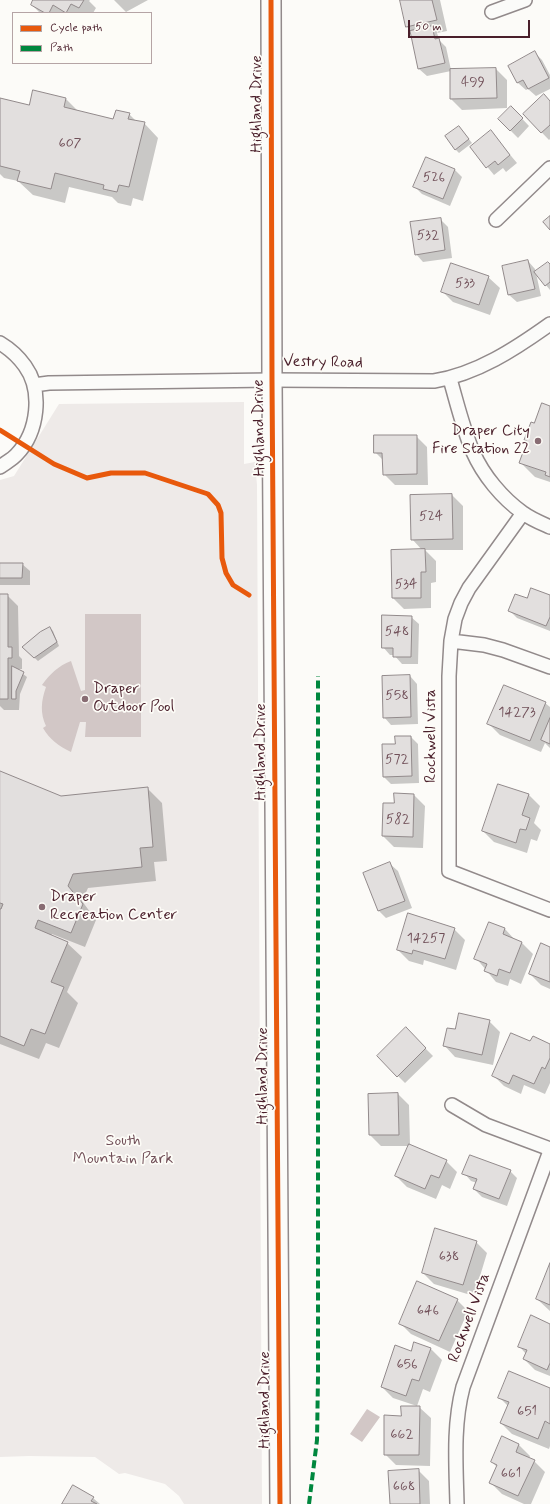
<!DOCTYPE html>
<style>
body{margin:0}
#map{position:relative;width:550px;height:1504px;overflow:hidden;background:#fcfbf8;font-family:Mynerve,sans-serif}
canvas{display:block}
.legend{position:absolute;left:12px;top:12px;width:140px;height:52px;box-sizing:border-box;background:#fdfcf7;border:1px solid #b5a4a5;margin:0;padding:5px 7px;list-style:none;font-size:12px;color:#4a1f2b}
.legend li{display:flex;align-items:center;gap:8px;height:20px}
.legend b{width:20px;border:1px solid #b5a4a5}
.scale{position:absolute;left:408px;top:20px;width:122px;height:18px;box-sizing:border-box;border:2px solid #4a1f2b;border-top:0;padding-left:5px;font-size:12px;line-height:14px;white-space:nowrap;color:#4a1f2b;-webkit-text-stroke:3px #fdfcf7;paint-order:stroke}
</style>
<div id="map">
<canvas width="550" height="1504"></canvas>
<ul class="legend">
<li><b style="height:5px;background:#e8590c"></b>Cycle path</li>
<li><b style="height:5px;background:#00873e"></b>Path</li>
</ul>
<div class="scale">50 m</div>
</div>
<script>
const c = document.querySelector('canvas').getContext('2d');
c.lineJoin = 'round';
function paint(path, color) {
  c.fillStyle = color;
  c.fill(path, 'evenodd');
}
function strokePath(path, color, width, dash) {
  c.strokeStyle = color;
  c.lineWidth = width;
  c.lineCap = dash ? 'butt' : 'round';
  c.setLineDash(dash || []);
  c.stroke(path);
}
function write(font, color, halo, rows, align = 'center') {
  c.font = font + ' Mynerve,sans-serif';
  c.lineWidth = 3.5;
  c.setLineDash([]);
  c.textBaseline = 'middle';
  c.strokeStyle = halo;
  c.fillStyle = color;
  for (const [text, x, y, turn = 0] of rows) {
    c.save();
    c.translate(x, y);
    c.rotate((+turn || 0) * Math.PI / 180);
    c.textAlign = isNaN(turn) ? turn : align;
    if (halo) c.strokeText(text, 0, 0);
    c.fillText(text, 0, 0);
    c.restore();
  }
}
paint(new Path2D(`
 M244,402V464L255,462L257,485L262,1504H184L179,1496L165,1484L125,1473L119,1474L95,1457L29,1456L0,1457V480L14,476L59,404Z`), '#eeeae8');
paint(new Path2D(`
 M85,614H141V737H85L86,722H80L71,752C59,746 50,740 43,728L46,726C40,713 41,701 46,687L42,685C50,674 58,666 71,661L81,691L85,690Z
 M367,1409L380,1417L362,1442L350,1434Z`), '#d2c7c6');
paint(new Path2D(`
 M35,0H90L89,1L96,8L93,13H40L32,5Z
 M114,0H148L126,12Z
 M401,0H440L447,31L437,33L440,41L446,47L451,70L496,69L507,80V108L462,110L451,99V71L427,76L419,69L411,32H412L407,27Z
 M534,52L542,60L550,75V89L536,96L528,89L526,90L518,83L509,66Z
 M66,99L78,111L114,120L129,114L137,122L144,123L158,138L143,201L133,198L131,206L118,203L112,197L69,187L65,203L33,195L18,181L4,178L0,174V102L30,106Z
 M550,102V139L549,140L524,114Z
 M511,107L529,126L518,138L499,119Z
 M462,130L472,143L459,153L455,149Z
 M491,132L517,163L506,172L503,168L494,175L471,147Z
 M426,158L455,170L462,177L450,206L422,194L415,187Z
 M440,219L448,227L452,258L423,262L416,254Z
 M528,261L535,269L536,272L550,265V290L536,273L541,296L517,302L509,295L503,267Z
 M488,277L500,288L490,315L453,302L442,291Z
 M550,407V482L535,477L521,463L528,442L525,440L535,424Z
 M416,436L427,447L428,485H395L384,474V461L375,452Z
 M452,495L463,506V550H425L436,561V582L431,583V608L404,609L393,598L422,550L412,539Z
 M0,564H22L30,571V585H0Z
 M0,595H7L18,606L19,656L22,659V669H19V671L27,677L20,694L19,710H4L0,706Z
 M550,596V631L517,618L509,610L527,600Z
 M411,617L419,624L418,664H402L394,655H390L383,647Z
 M50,628L53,631L59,646L38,661L23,647Z
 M410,676L417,684L418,724L391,725L384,717Z
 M545,703L550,707V748L545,743L541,752L500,735L489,724Z
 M411,737L418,744L419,783L391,784L384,777L396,745Z
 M0,772L61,797L147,788L162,803L167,861L154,862L156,881L88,888L82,901L96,920L85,947L52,934L51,936L67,943L82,957L67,992L78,1003L59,1048L46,1043L39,1059L0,1044Z
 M414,795L425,806L423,848L394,847L383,836L384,804H395Z
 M529,795L540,806L534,823L541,830L537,841L531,839L527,853L494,842L483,831Z
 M390,864L398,871L412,908L386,918L379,911Z
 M454,929L465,940L456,970L424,960L423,965L409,961L398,950Z
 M505,929L516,941L522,943L533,954L521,984L510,979L508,986L496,982L476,958Z
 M550,948V989L541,985L530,974Z
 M489,1021L500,1032L493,1065L455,1057L444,1045L456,1030Z
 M406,1029L433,1056L405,1083L378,1056Z
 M531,1043L550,1045V1083L545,1094L524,1085L521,1094L504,1086L493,1075Z
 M398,1094L409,1105L410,1145L446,1161L457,1172L450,1189L442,1185L436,1199L407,1187L396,1176L409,1146H381L370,1135L369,1095Z
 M510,1171L517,1178L507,1206L482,1197L474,1189L477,1183L471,1181L464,1173Z
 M476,1242L487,1253L474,1296L434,1284L423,1273Z
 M550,1266V1311L537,1299Z
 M457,1300L468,1311L450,1352L411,1334L400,1323Z
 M550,1325V1376L535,1370L524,1359L526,1354L519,1346Z
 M415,1344L431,1349L442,1360L430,1392L423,1389L417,1406L393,1398L382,1387L412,1352Z
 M550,1389V1446L549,1449L512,1434L501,1423L508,1406L499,1397Z
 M419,1407L431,1418L430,1466L396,1465L385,1454L402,1417Z
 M503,1437L519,1445L530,1456L529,1459L534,1461L545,1472L531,1504H524L502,1494L491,1483L497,1467L492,1462Z
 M418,1470L429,1481L430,1504H391Z
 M93,1498L100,1504H63Z`), '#0003');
const building = new Path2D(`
 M33,0H84L79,8L71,4L66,13L53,5L49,13H45L31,5Z
 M400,0H432L437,20L406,27Z
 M432,26L435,39L439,38L445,63L418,69L410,31Z
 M535,51L549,78L528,89L523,80L517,83L508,66Z
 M496,68L497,98L450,99V69Z
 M33,90L66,98L64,107L113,119L116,110L130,113L128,119L145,122L129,187L119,185L117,192L103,189L104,185L55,173L51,189L17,181L20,171L0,166V98L29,105Z
 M544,94L550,101V125L541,133L523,114Z
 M511,106L523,118L510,131L498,119Z
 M459,126L469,139L455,150L445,136Z
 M491,130L510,155L498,165L495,161L486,168L470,147Z
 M426,157L455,169L443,199L413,187Z
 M550,216V230L543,222Z
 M441,218L445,250L415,255L410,222Z
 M528,260L535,289L508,295L502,266Z
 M548,262L550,264V282L545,286L534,272Z
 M451,263L489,276L479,305L441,292Z
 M542,403L550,406V477L545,475L546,472L519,463L527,441L524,440L531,422L534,423Z
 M374,435H417V474L383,475L382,453H374Z
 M452,494L453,539L411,540L410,495Z
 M425,549L426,572H421V598H392L391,550Z
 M0,563H23L22,578H0Z
 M531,588L550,595V617L546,626L508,611L515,594L527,598Z
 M0,594H8V647H12V658H8V699H0Z
 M382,615L412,616L411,657H393V648H382Z
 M50,627L57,642L34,658L22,647L40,632Z
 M12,666L24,672L16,691V699H12Z
 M410,675L411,717L383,718L382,676Z
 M504,685L546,702L530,741L487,724Z
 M550,718V744L541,740Z
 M395,736H411L412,776L383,777L382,744H395Z
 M0,771L61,796L148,787L153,847L140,848L142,867L73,874L68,886L83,904L71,933L38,920L35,928L68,942L51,982L64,987L45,1034L31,1029L24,1046L0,1036V909H1L3,904L0,903Z
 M498,784L529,794L522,815L530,818L526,830L520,829L516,843L482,831Z
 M394,793L414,794L413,837L382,836L383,803H394Z
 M390,862L405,901L378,911L363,873Z
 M408,913L455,928L445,959L413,950L412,954L397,950Z
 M489,922L505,928L503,934L522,942L510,973L499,969L497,976L484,971L487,964L474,959Z
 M541,943L550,947V982L529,974Z
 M459,1013L490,1020L482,1055L443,1046L447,1028L455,1029Z
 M406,1027L426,1048L397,1077L377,1056Z
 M511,1033L530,1041L533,1036L550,1044V1058L545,1069L542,1067L534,1084L513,1075L509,1084L492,1076Z
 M398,1093L399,1135H369L368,1094Z
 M409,1144L447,1160L439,1178L431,1175L425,1189L395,1176Z
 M470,1155L511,1170L499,1199L473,1189L477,1179L462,1174Z
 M435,1228L477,1241L463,1285L422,1273Z
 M550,1263V1305L536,1299Z
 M417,1281L458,1299L439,1341L399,1324Z
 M531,1315L550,1324V1363L547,1370L523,1359L527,1350L518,1347Z
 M414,1342L431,1348L419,1381L412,1379L406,1396L381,1387L395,1345L411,1351Z
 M509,1371L550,1388V1424L545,1421L538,1439L500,1423L509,1402L498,1398Z
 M401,1406H420L419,1455H384V1415L401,1416Z
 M502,1436L519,1444L516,1452L535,1460L518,1496L489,1483L497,1465L491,1462Z
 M419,1469L420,1504H390L388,1471Z
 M73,1485L94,1497L91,1501L97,1504H62Z`);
paint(building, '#e2dfde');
strokePath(building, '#928a8b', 1);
const street = new Path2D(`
 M492,12L525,0
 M496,220L550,168
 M0,343C10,349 18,356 25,366C43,391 38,432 17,454C13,459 5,463 0,467
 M450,379C457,403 463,429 473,452C483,475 502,498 523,513C531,519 541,523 550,527
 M34,385L49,383L272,380L434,381C477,374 515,349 550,324
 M523,513L469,588L461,603L455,619L451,641L449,676V871L550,910
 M451,641L484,645L503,650L550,667
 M452,1105L486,1125L550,1149
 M457,1504C456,1464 453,1425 463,1387L550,1151`);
const secondary = new Path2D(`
 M271,0L272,380L280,1504`);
strokePath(street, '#928a8b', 16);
strokePath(secondary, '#928a8b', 22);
strokePath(street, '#fbfbf9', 13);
strokePath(secondary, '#fbfbf9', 19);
strokePath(new Path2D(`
 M309,1504L317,1440L318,1377V676`), '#00873e', 4, [8, 4]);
strokePath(new Path2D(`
 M271,0L272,380L280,1504
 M0,430L54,464L87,478L111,473H145L208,494L218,505L221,513L222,558L226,573L233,585L249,595`), '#e8590c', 5);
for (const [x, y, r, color] of [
 [538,441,4,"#886c73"],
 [85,699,4,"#886c73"],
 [42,907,4,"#886c73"]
]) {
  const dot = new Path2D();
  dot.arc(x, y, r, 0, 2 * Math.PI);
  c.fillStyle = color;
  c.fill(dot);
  strokePath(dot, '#fdfcf7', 1.5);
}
write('14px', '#704f58', null, [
 ["499",473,83],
 ["607",70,144],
 ["526",434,178],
 ["532",428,236],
 ["533",465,284],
 ["524",431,517],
 ["534",406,585],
 ["548",397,632],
 ["558",397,696],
 ["14273",517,713],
 ["572",397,760],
 ["582",398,820],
 ["14257",426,939],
 ["638",449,1257],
 ["646",428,1311],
 ["656",407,1365],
 ["651",527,1412],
 ["662",402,1435],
 ["661",511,1474],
 ["668",404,1487]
]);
write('16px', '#4a1f2b', '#fdfcf7', [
 ["Highland Drive",258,104,-90],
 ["Vestry Road",323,363,1],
 ["Highland Drive",260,428,-91],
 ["Rockwell Vista",432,736,-90],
 ["Highland Drive",262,752,-90],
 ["Highland Drive",264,1076,-90],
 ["Rockwell Vista",470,1318,-70],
 ["Highland Drive",266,1400,-90]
]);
write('16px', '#4a1f2b', '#fdfcf7', [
 ["Draper City",530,432,"right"],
 ["Fire Station 22",530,450,"right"],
 ["Draper",93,690],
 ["Outdoor Pool",93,708],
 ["Draper",50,898],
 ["Recreation Center",50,916]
], 'left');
write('16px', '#704e57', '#fdfcf7', [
 ["South",123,1142],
 ["Mountain Park",123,1160]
]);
</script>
